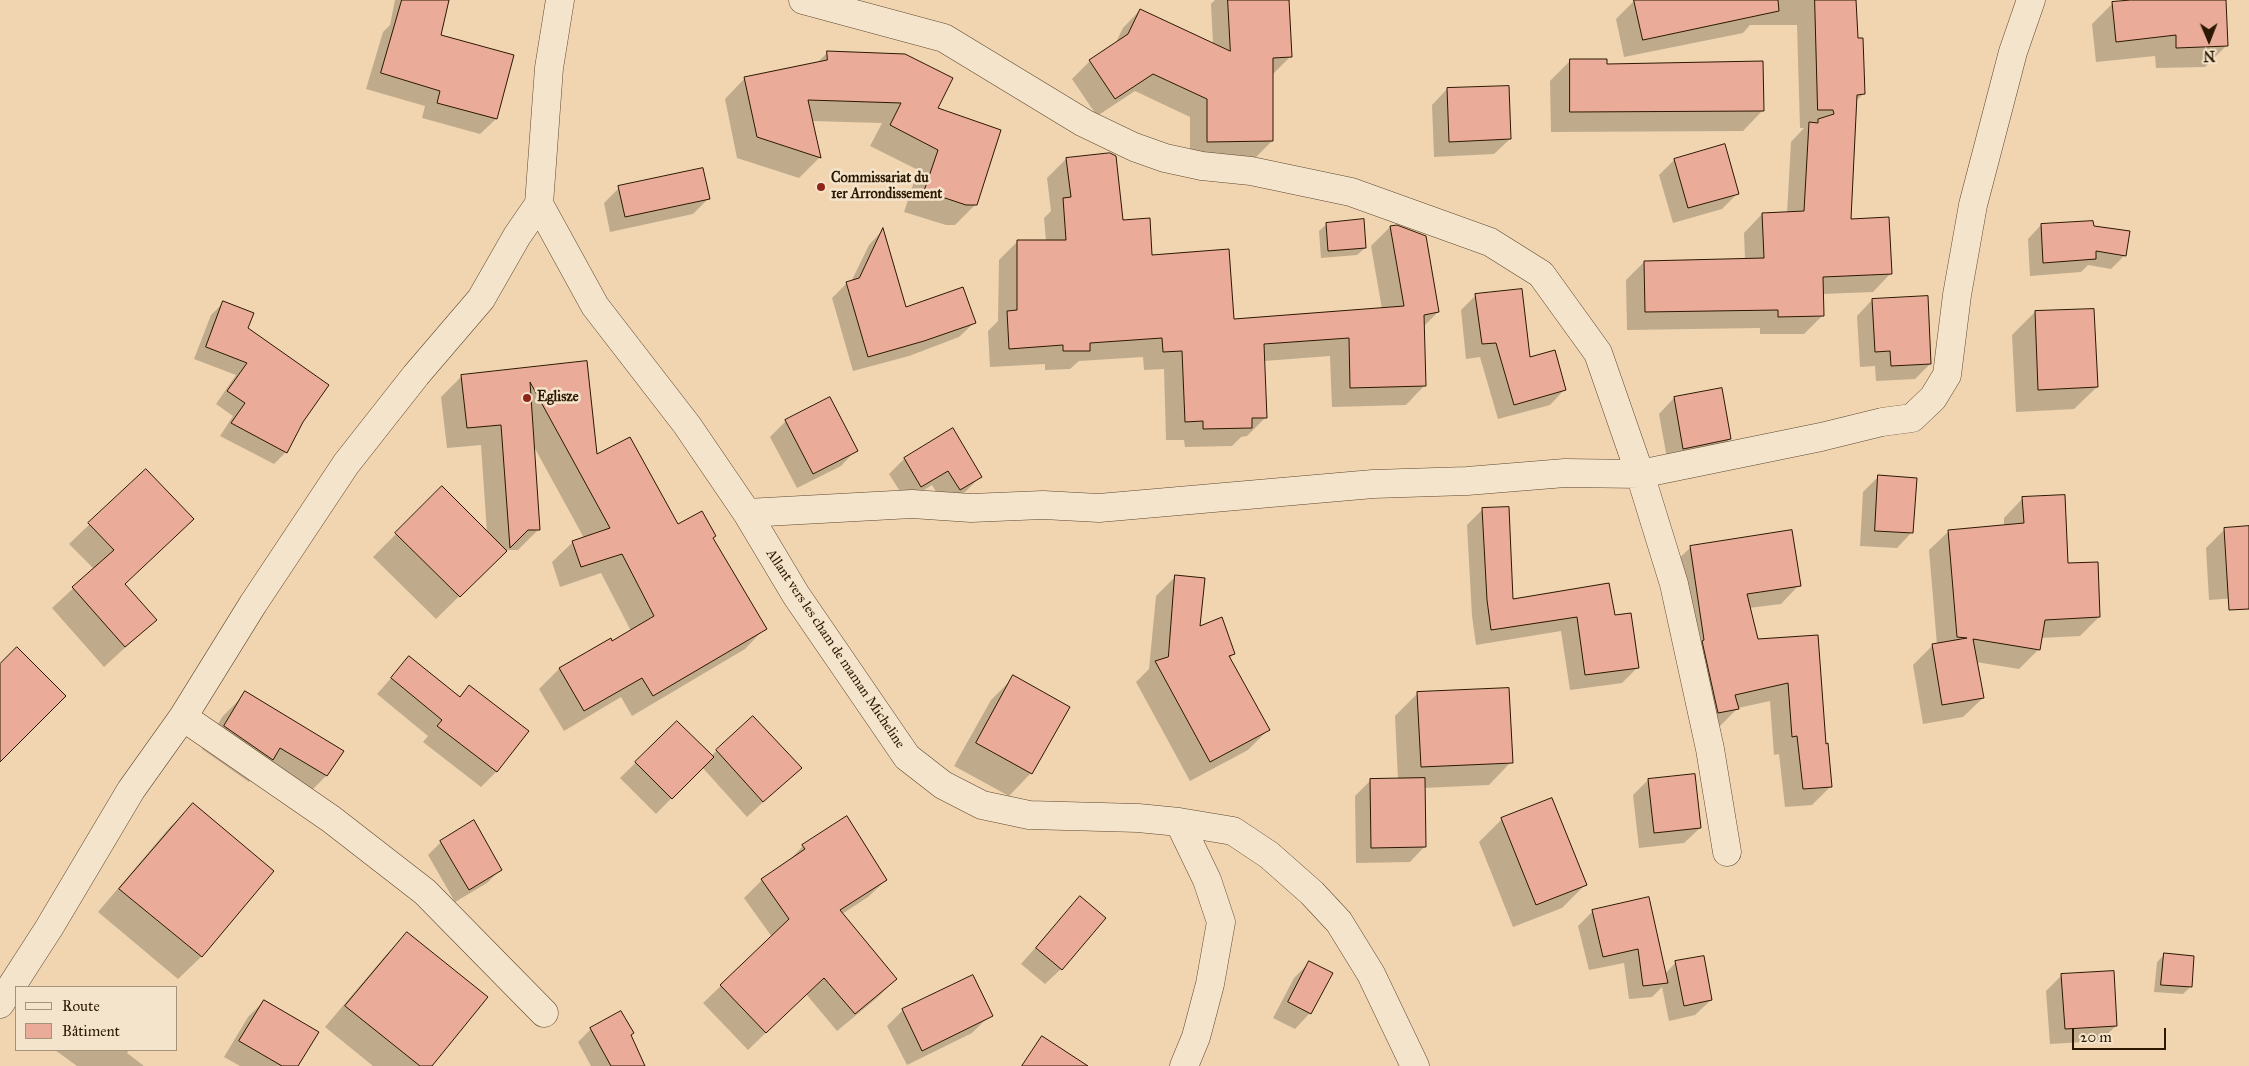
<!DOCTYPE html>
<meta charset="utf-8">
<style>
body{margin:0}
#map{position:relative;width:2249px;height:1066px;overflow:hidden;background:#f0d5b0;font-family:"IM FELL Great Primer",serif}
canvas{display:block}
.legend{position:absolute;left:15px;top:986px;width:162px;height:65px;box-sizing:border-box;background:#f5e4cc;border:1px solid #a5927b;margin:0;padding:6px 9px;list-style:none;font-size:15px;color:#2c1701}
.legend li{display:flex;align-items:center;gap:10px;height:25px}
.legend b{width:25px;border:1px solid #a5927b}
.north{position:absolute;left:2184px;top:15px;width:50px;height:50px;-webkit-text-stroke:4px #f5e4cc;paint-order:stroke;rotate:179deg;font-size:14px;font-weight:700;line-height:20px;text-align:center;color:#2c1701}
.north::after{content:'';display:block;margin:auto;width:18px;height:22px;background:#2c1701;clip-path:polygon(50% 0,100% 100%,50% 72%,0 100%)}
.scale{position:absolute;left:2072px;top:1028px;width:94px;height:22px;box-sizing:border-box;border:2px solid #2c1701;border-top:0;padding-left:6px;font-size:15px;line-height:18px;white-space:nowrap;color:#2c1701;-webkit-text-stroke:4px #f5e4cc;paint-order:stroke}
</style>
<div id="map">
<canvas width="2249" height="1066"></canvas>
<ul class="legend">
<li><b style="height:6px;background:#f5e4cc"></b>Route</li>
<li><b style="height:14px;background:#eaac98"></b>Bâtiment</li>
</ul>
<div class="north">N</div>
<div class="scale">20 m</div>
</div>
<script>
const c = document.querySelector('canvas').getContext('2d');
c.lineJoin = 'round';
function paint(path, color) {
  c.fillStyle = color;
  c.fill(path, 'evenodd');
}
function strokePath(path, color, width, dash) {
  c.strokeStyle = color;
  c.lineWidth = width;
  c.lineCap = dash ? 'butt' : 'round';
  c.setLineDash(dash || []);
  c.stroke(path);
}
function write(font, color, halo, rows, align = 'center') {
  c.font = font + ' "IM FELL Great Primer",serif';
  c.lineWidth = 5;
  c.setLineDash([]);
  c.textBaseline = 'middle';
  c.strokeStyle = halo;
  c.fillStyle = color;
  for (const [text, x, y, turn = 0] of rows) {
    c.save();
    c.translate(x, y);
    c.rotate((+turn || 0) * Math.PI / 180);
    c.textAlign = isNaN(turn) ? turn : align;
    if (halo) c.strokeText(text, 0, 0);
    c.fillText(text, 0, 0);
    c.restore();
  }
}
paint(new Path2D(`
 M395,0H448L440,36L513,56L496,119L480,134L422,118L425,106L366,89L383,32L390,25Z
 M1215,0H1288L1290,57L1273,74L1272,141L1255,158L1190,159V117L1135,91L1097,116L1072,79L1090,61L1115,44L1123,28L1140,10L1213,44L1211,4Z
 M1635,0H1854L1863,94L1855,102L1849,220L1891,273L1873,292L1822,294L1823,315L1804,334H1760V328L1627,330L1626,280L1644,262L1745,260L1744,233L1762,214L1787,213L1791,142L1804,128H1800L1797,25H1750L1743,33L1624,57L1616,19Z
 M2143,0H2225L2226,46L2205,67L2156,68L2155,56L2096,62L2092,24L2113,3Z
 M827,53L936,109L976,204L955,225H946L904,212L918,170L870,146L882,123L811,121L819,158L799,178L737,158L725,99L745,78L817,63Z
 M1571,60L1606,65L1763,110L1743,131L1551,132L1550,81Z
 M1447,89L1510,139L1494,154L1434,157L1432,105Z
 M1066,159L1151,256L1233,321L1382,309L1371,246L1390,227L1397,226L1438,312L1423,327L1424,386L1406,405L1332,407L1330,356L1264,361L1265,418L1247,436L1241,437L1232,446L1185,447L1184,440H1166L1164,369L1144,370L1143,357L1079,361L1070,369L1045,370V364L990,367L988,331L998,321L999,260L1018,241H1046L1044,218L1051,211L1047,178Z
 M1674,160L1738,193L1722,209L1673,223L1659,175Z
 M619,188L709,198L693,214L610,232L604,203Z
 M1327,224L1365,248L1357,255L1321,258L1319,231Z
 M2041,225L2093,227L2125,255L2111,269L2088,265L2081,272L2030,276L2028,239Z
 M882,231L905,309L974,323L959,337L909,356L853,371L832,298L847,283L851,282L869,245Z
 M1476,295L1529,358L1565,389L1550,405L1498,419L1480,357L1466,359L1461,310Z
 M1872,300L1930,364L1915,379L1876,381L1875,366L1860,367L1857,316Z
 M224,302L247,329L302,422L286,452L274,464L220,436L233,416L216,404L236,375L194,359L211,315Z
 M2035,312L2097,387L2074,409L2016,412L2012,335Z
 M586,363L596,456L678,526L712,539L765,628L745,649L632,716L621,697L564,731L539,689L559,669L631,631L601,573L560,587L552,562L573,542L584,538L533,445L539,529L518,550H506L436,619L373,557L442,488L487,533L481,445L447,448L441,397L461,377Z
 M1674,398L1730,439L1714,454L1668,464L1659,414Z
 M786,421L856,450L841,466L797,488L770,437Z
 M904,459L980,477L965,492L944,505L932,485L906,501L889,474Z
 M146,470L124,584L155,620L104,667L52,608L94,569L69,544Z
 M1879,476L1912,532L1897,548L1860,546L1863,492Z
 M2023,498L2099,617L2080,636L2040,638L2038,650L2019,669L1976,662L1983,698L1963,717L1923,724L1913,665L1932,646L1937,645L1929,550L1949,531L2004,526V518Z
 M1483,509L1512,600L1614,617L1638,667L1622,683L1570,690L1561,631L1476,645L1472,616L1467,525Z
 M2249,527V597L2209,600L2206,548L2225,529Z
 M1691,547L1799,585L1781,604L1749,608L1757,640L1816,636L1825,745L1831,786L1812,805L1785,807L1779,754L1774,755L1770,701L1738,708L1719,727L1672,565Z
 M1175,577L1199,627L1234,654L1229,659L1268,730L1248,750L1190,781L1136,682L1149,669L1156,596Z
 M409,658L458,698L469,687L527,731L496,772L481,787L423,742L428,736L377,694Z
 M1014,677L1031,773L1009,796L954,766L991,700Z
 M246,693L326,776L304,798L259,772L249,782L202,749L223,716Z
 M1418,693L1511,762L1489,785L1424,788L1425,846L1410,862L1356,863L1355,796L1370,781L1398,780L1395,716Z
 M753,717L800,768L747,817L702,767L656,814L620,778L677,722L711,756Z
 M1648,780L1700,828L1684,843L1639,848L1633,795Z
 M193,805L273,871L201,957L178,979L98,912L170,827Z
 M1502,819L1585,885L1562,908L1513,927L1479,842Z
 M441,842L500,870L487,883L455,902L428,855Z
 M803,846L886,880L868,897L842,914L896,979L878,997L837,1031L806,994L748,1050L703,1003L772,937L744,898L762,880L786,864Z
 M1080,897L1061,969L1045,984L1021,964Z
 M1648,899L1665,974L1676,962L1711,1000L1695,1015L1669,1021L1662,987L1652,997L1629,999L1624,963L1589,970L1578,926L1593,911Z
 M407,934L431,1066H373L325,1027L386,955Z
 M2165,954L2190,987L2183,994L2154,992L2157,962Z
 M1310,962V1013L1295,1029L1273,1018L1294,978Z
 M2062,975L2116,1026L2100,1041L2050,1044L2046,991Z
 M972,977L988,1017L972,1033L907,1065L887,1026L903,1010Z
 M264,1001L297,1066H240L224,1057L248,1017Z
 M591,1029L630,1036L643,1066H591L578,1042Z
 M55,1050H129L127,1053L144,1066H77Z`), '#0003');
const building = new Path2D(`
 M402,0H449L441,35L514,55L497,119L437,103L440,91L381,73Z
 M1228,0H1289L1292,57L1273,58V141L1207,142V99L1153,74L1115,99L1089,60L1128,34L1140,9L1230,51Z
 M1634,0H1778L1779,11L1643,40Z
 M1815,0H1856L1858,38H1863L1865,94L1857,95L1851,219L1889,217L1892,274L1823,277L1824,316L1778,317V310L1645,312L1644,261L1764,258L1762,213L1804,211L1809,122L1818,123V119L1834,114L1833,110H1818Z
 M2131,0H2226L2228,46L2176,48V35L2116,42L2112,2Z
 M827,51L905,54L953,78L938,108L1001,130L977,205H966L924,191L938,150L890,125L901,103L808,100L821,158L757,137L744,77L827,60Z
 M1570,59H1607V64L1763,61L1764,111L1570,112Z
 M1509,86L1511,139L1449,142L1447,88Z
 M1725,144L1739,194L1688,208L1674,159Z
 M1110,153L1116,156L1123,220L1150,218L1152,255L1229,249L1234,319L1404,306L1390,226L1397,225L1426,236L1439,312L1424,315L1426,386L1350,388L1349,338L1264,344L1267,418H1252V428L1203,429V421L1185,422L1182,351L1163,352L1162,338L1090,343V351H1063V345L1009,349L1007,311L1017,310V240H1066L1063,198L1071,197L1066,158Z
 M703,168L710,199L625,217L618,186Z
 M1364,219L1366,248L1328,251L1326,223Z
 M2093,221L2094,226L2130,231L2126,256L2096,251V259L2043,263L2041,224Z
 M883,228L906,307L963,287L976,323L924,341L868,357L846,282L859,278Z
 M1522,289L1530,357L1555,350L1566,390L1514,405L1496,343L1482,344L1475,294Z
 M1928,296L1931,364L1891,366L1890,351L1875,352L1872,299Z
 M223,301L254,313L248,328L329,385L303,422L287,453L231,423L245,403L227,391L247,363L206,347Z
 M2094,309L2098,387L2038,390L2035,311Z
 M587,361L597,454L630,437L678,524L702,511L716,536L713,538L767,629L653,696L642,678L584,711L559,668L611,638L612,641L654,616L622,554L581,567L572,541L610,528L530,382L540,530H528L510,548L501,425L467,428L461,375Z
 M1722,388L1731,439L1683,449L1674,397Z
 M830,397L858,451L813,474L785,420Z
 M953,428L982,477L960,490L948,471L921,487L904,458Z
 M146,469L194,519L125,584L157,620L125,647L72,587L114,550L88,523Z
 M1878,475L1917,478L1913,533L1875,531Z
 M442,486L507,551L460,597L395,533Z
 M2065,495L2068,563L2098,562L2100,617L2045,620L2040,650L1973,639L1984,698L1942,705L1932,644L1967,638L1957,637L1948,530L2024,523L2022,497Z
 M1509,507L1513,599L1609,583L1615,615L1631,613L1639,668L1585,675L1577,617L1491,630L1487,600L1482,508Z
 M2249,526V609L2229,610L2224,528Z
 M1792,530L1801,586L1747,594L1758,639L1818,635L1826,744L1828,743L1832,787L1803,789L1797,736L1792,737L1788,683L1735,695L1739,709L1718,713L1702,641L1704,640L1690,546Z
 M1175,575L1205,578L1200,626L1222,617L1235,654L1229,656L1270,730L1210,762L1155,661L1168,657Z
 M17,647L66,696L0,762V664Z
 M409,656L460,697L469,685L529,731L497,772L437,726L442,720L391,678Z
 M1013,675L1070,707L1032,774L976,743Z
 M1509,688L1513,763L1421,767L1417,692Z
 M245,691L344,751L327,776L280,748L273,760L224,726Z
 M753,716L802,768L763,802L716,750Z
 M677,721L714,757L672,799L635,762Z
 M1695,774L1701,828L1654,833L1648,779Z
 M1425,778L1426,847L1371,848L1370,779Z
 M1552,798L1587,885L1536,905L1501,818Z
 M193,803L274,871L202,957L119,889Z
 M847,816L887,880L840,910L897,979L855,1014L824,978L766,1033L720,985L789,919L761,879L805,849L802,845Z
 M474,820L502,870L469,890L440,841Z
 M1080,896L1106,918L1062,970L1036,948Z
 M1649,897L1668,983L1643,986L1638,949L1603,957L1592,910Z
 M407,932L488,997L432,1066H420L345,1006Z
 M2164,953L2194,956L2192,987L2161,985Z
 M1704,956L1712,1000L1684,1006L1675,961Z
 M1309,961L1333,973L1311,1014L1288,1002Z
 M2114,971L2117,1026L2065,1029L2061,974Z
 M973,975L993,1016L922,1051L902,1009Z
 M264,1000L319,1032L298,1066H282L239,1041Z
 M621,1011L634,1033L631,1035L645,1066H611L590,1028Z
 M1042,1036L1088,1066H1022Z`);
paint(building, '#eaac98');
strokePath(building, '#2c1701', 1);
const street = new Path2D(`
 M803,0L944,38L1084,123L1134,147L1165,158L1202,166L1251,171L1351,192L1490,242L1541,274L1598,353L1640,474L1674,584L1710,749L1727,852
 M539,204L595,306L687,425L747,513L796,595L907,757L943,785L982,805L1029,815L1138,818L1179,822L1233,831L1269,855L1312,893L1339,922L1371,974L1415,1066
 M539,204L549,68L560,0
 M747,513L912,504L971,508L1043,505L1099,508L1373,484L1467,481L1565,473L1640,474L1821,437L1882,422L1912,418L1933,398L1947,375L1957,295L1973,205L2013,52L2031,0
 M183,717L331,819L425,892L544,1013
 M1179,822L1207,880L1221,922L1210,984L1196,1037L1184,1066
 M0,1004L49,928L131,790L183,717L253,604L346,464L416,375L481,299L517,236L539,204`);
strokePath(street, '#5d462d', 29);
strokePath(street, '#f5e4cc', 28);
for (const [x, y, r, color] of [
 [821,187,5,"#8f2418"],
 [527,398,5,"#8f2418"]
]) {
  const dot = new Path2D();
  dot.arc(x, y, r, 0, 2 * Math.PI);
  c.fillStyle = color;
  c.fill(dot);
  strokePath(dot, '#f5e4cc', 2);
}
write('bold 14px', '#2c1701', '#f5e4cc', [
 ["Commissariat du",831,179],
 ["1er Arrondissement",831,195],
 ["Eglisze",537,398]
], 'left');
write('14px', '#2c1701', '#f5e4cc', [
 ["Allant vers les cham de maman Micheline",835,649,56]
]);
</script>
